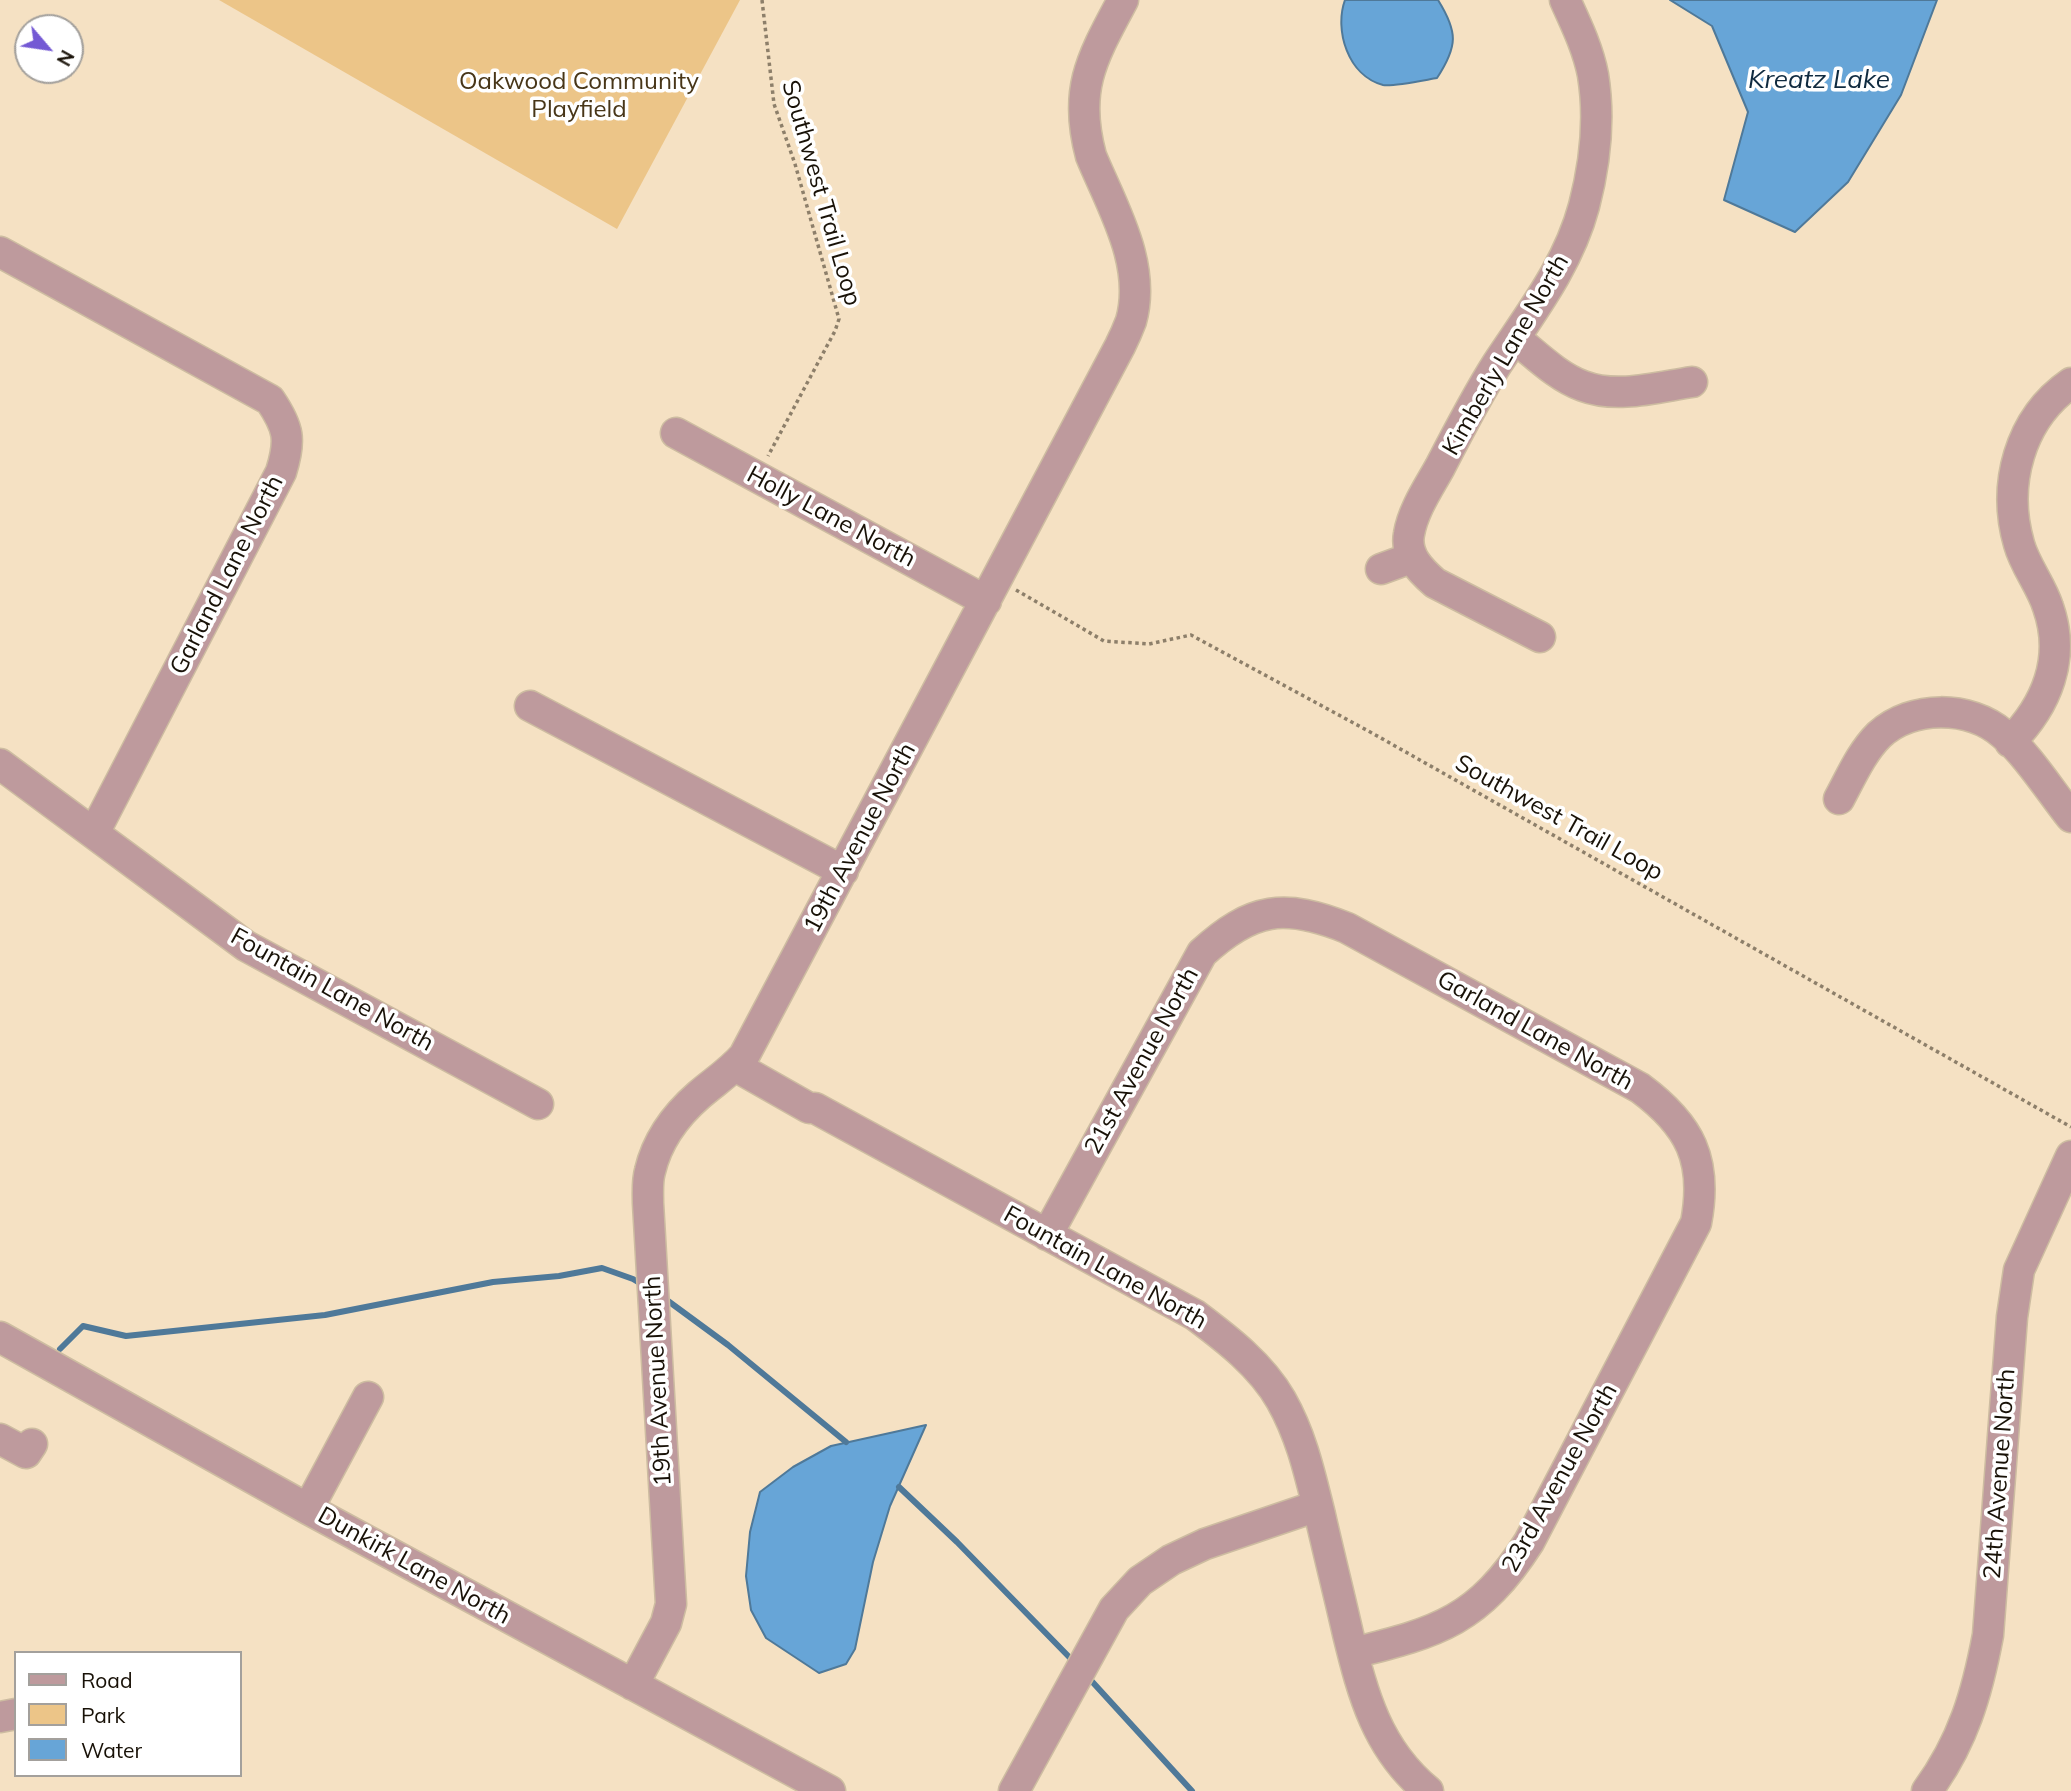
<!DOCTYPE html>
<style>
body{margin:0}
#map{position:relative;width:2071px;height:1791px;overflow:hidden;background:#f5e1c3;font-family:Mulish,sans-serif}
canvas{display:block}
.legend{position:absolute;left:14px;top:1651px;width:228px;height:126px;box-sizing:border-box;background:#fff;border:2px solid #a3a09c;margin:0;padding:9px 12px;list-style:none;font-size:21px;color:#181107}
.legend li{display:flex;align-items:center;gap:14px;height:35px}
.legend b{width:35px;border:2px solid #a3a09c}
.north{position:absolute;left:14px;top:14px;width:70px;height:70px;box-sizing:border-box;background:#fff;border:2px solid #a3a09c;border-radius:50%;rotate:119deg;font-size:19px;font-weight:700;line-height:28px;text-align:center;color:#181107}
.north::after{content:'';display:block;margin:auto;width:24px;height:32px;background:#7459d4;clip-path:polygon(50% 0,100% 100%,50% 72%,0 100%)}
</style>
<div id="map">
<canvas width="2071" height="1791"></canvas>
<ul class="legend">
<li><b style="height:9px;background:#be9a9d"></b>Road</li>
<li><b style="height:19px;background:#ecc588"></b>Park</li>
<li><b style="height:19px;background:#67a5d7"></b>Water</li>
</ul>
<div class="north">N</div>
</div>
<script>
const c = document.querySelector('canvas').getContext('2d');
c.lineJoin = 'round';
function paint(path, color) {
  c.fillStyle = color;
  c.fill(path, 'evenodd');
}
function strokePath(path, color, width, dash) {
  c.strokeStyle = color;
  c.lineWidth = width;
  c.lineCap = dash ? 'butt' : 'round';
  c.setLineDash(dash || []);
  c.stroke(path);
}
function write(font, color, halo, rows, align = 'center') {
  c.font = font + ' Mulish,sans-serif';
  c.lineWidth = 7;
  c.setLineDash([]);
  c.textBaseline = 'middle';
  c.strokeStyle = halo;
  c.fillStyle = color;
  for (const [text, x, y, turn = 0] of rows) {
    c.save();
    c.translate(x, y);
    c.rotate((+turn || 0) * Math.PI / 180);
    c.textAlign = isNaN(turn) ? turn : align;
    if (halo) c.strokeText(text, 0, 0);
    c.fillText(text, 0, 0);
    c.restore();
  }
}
paint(new Path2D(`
 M219,0H740L617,229Z`), '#ecc588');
const water = new Path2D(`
 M1345,0H1438C1458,32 1458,46 1437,78C1425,80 1392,87 1383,85C1348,76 1334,30 1345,0Z
 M1670,0H1937L1901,95L1848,182L1795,232L1724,200L1748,112L1712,26Z
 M926,1425L890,1506L873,1562L855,1649L846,1664L819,1673L766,1638L751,1610L746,1576L750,1532L760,1492L793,1467L831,1446Z`);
paint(water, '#67a5d7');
strokePath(water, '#4f7999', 2);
strokePath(new Path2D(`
 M664,1298L728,1345L846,1442
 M60,1349L83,1326L126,1336L325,1315L493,1282L559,1276L602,1268L633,1279L643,1285
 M899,1487L957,1542L1075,1663
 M1087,1676L1192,1791`), '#4f7999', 6);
const minor = new Path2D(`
 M0,252L270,400C289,428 291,440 281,472L94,833
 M1516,339C1536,355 1558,377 1583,386C1617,399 1658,387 1692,382
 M676,433L986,601
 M1381,569L1411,558
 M1540,637L1435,583C1420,570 1405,555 1409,534C1413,510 1429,487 1440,467C1458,432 1476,397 1497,364C1530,314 1568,266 1584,206C1595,164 1600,118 1593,75C1588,49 1576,24 1565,0
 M530,706L843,871
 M2010,742C2047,705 2066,658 2048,607C2041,585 2025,566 2019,544C2002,485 2019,419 2071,383
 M0,764L246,946L538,1104
 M1839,799C1851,777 1861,753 1879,735C1912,705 1969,705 2003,734C2027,754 2051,792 2071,817
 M735,1066L809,1108H815L1195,1315C1227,1339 1261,1365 1281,1400C1302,1437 1310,1475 1320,1515C1329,1555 1339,1594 1348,1634C1363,1695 1377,1749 1428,1791
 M1047,1235L1202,953C1252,907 1285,903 1347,928L1640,1088C1690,1125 1708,1160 1696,1223L1529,1542C1479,1620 1439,1632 1353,1653
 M0,1337L308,1509L830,1791
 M0,1439L26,1453L32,1444
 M308,1509L368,1397
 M633,1685L666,1623L671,1604L648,1203C648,1193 647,1181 650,1171C657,1141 676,1115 699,1095C714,1082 730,1072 744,1056L1120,346C1124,338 1128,329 1131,321C1147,264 1112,207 1091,156C1073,89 1092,58 1123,0
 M0,1717L16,1714
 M1014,1791L1114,1609L1140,1581L1171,1560L1205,1544L1317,1506
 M1927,1791C1963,1742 1977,1694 1988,1635L2012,1317L2019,1270L2071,1156`);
strokePath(minor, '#cdbca1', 33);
strokePath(new Path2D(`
 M762,0L774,104L795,164L839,319L835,331L768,456
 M1016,590L1104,641L1149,644L1191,635L1372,733L2071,1127`), '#8d7f6a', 3.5, [3.5, 3.5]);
strokePath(minor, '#be9a9d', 30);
write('24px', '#483618', '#fff', [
 ["Oakwood Community",579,82],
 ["Playfield",579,110]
]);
write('24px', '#181107', '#fff', [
 ["Southwest Trail Loop",821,193,74],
 ["Kimberly Lane North",1506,355,-60],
 ["Holly Lane North",831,517,28],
 ["Garland Lane North",227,575,-63],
 ["Southwest Trail Loop",1559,818,29],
 ["19th Avenue North",860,838,-62],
 ["Fountain Lane North",332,990,29],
 ["Garland Lane North",1535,1031,29],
 ["21st Avenue North",1142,1061,-61],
 ["Fountain Lane North",1105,1268,29],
 ["19th Avenue North",658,1381,-93],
 ["24th Avenue North",2000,1474,-86],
 ["23rd Avenue North",1560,1478,-61],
 ["Dunkirk Lane North",414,1566,29]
]);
write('italic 26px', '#102b40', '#fff', [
 ["Kreatz Lake",1819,80]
]);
</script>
